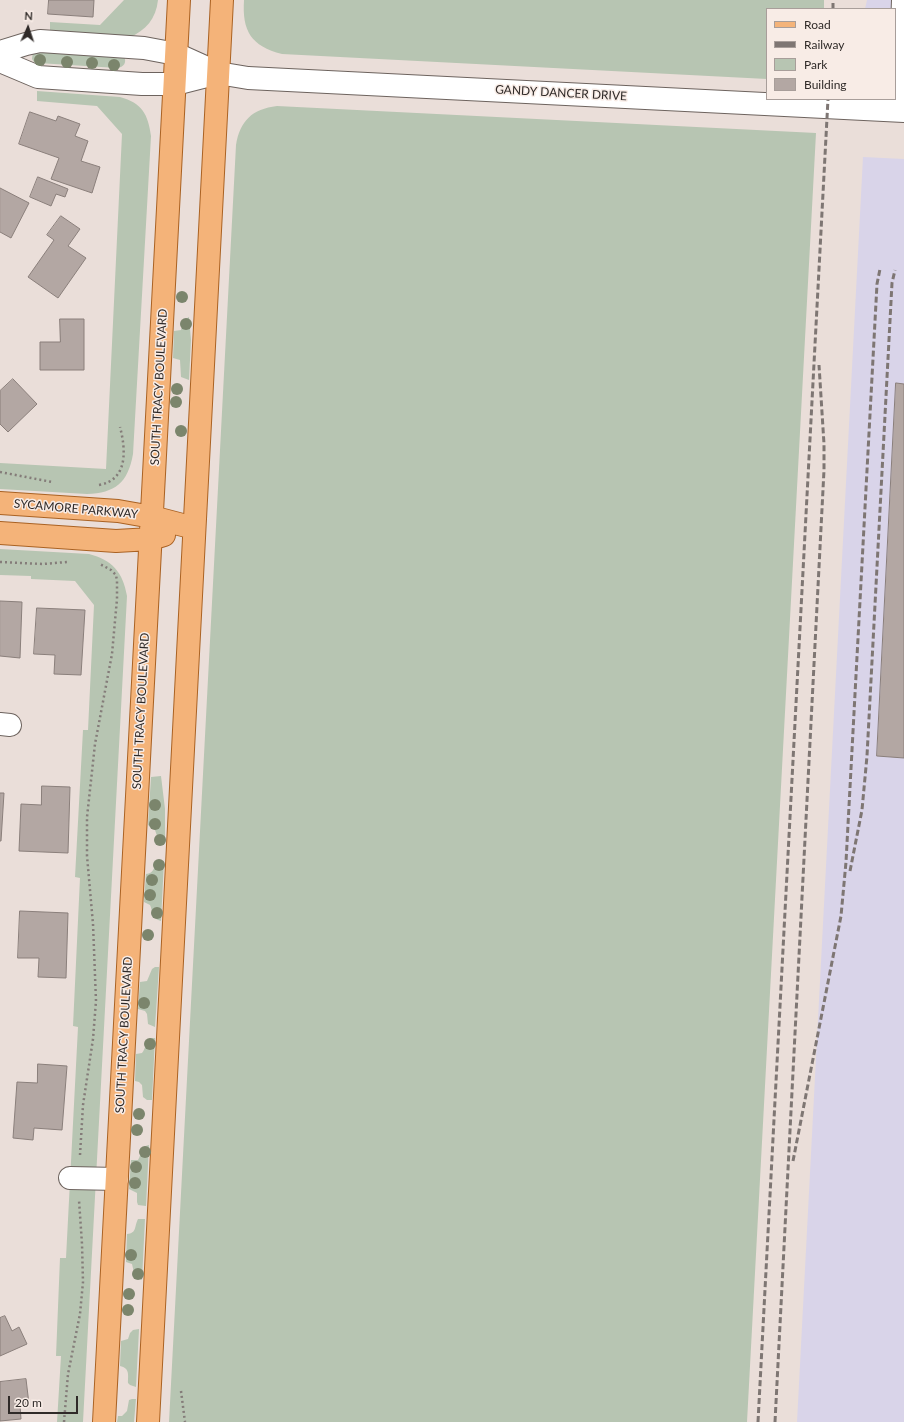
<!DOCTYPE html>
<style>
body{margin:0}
#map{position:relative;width:904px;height:1422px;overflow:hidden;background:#eaded9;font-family:Lato,sans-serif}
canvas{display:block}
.legend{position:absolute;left:766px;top:8px;width:130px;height:92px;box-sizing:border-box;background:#f8ece6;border:1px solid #a89e9a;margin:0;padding:5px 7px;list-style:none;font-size:12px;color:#2f2a28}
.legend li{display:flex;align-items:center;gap:8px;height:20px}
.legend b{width:20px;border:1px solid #a89e9a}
.north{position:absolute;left:8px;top:8px;width:40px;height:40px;-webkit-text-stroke:3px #f8ece6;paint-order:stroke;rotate:3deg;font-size:11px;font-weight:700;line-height:16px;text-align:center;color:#2f2a28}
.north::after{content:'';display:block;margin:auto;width:14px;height:18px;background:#2f2a28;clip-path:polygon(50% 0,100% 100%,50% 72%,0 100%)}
.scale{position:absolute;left:8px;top:1396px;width:70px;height:18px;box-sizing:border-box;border:2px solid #2f2a28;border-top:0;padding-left:5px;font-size:12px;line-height:14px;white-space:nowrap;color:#2f2a28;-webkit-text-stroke:3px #f8ece6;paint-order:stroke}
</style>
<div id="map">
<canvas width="904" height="1422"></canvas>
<ul class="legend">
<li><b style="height:5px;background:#f4b379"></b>Road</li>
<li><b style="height:5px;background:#7e7673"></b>Railway</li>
<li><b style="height:11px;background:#b7c5b2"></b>Park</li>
<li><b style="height:11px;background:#b3a7a3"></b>Building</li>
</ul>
<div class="north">N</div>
<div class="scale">20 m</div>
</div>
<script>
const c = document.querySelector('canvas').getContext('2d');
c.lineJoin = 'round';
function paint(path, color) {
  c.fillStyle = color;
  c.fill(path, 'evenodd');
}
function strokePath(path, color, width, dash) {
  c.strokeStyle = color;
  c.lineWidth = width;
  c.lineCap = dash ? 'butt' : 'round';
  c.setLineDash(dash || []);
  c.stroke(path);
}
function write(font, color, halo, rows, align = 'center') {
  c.font = font + ' Lato,sans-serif';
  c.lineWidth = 3;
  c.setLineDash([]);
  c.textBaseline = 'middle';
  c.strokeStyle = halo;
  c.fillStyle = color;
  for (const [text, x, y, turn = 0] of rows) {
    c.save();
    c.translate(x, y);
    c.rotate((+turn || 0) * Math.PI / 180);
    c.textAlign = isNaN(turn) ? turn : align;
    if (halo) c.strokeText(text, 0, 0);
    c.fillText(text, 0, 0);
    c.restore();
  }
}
paint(new Path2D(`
 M867,0H904L895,9H865Z
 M863,157L904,159V1422H797Z`), '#d9d4e9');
paint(new Path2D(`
 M124,0H158C156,19 146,30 129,38L50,34V22L100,25Z
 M244,0H824V9H767V79L282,54C251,46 242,31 244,0Z
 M33,50L124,56C127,63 124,67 117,68L38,63L34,62L32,59Z
 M37,91L120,97C142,103 148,114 151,136L133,454C128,483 115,493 87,494L0,489V463L106,469L122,134L97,106L37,101Z
 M277,106L816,133L747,1422H169L236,145C240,121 252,109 277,106Z
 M189,317L191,340L189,380L181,377L180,360L173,358L174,331L181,330L184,320Z
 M0,549L89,554C112,560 123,572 127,596L83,1422H57L61,1356H56L60,1258H66L78,1027L73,1026L80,878L75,877L83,730H88L94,605L75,581L31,579V576L0,575Z
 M161,776L165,809V844L159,842L155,830L148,825L151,777Z
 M160,861H164L161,921C149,917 154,914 150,905L144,902L146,874C154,873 153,869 157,862Z
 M155,967H159L155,1027L148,1024L147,1014L145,1011L138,1009L140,982L147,981L152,969Z
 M150,1038H155L152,1100H147L143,1097L142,1085L139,1082L135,1081L136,1054L142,1053C146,1048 145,1043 150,1038Z
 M149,1145L146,1206L138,1205L137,1202V1193L129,1189L131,1160H138C143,1153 137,1148 149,1145Z
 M138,1219H145L142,1280L135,1277L132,1264L126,1262L127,1234C137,1233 134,1227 138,1219Z
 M139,1329V1330L136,1387L130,1385L128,1383C128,1375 130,1368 120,1366L121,1341L128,1339L130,1333L133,1330Z
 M132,1399H136L134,1422H117L118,1416H122L127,1411L129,1400Z`), '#b7c5b2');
const building = new Path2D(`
 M49,0H94L93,17L48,14Z
 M30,112L56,121L58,116L80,124L75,136L88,141L81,161L100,167L92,193L51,179L59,158L19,144Z
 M38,177L68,189L65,197L56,194L51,206L30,197Z
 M0,188L29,203L11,238L0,232Z
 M61,216L80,229L68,246L86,258L58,298L28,277L54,240L47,235Z
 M60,319H84V370H40V342H60Z
 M13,379L37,404L8,432L0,424V391Z
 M896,383L904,384V758L877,756Z
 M0,601L22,602L20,658L0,656Z
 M37,608L85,610L81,675L54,674L55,655L34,654Z
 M42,786L70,787L68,853L19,851L21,804L41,805Z
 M0,793H4L1,841H0Z
 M20,911L68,913L66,978L38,977L39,958H18Z
 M38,1064L67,1066L62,1130L34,1128L33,1140L13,1138L17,1082L37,1083Z
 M5,1316L12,1331L19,1327L27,1344L0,1356V1318Z
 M26,1379L29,1404L20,1405L21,1419L0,1421V1382Z`);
paint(building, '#b3a7a3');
strokePath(building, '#8a7f7b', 1);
const minor = new Path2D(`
 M0,52L26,44L40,41L144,48L176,54L218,73L248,78L904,111
 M0,61L38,77L142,84H175L218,73
 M899,110L903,0
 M0,724L10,725
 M70,1178L117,1179`);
const major = new Path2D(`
 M0,503L118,511L152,517L194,528
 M0,533L116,541L151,539L164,535
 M104,1422L179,0
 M148,1422L222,0`);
strokePath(minor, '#6d635e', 24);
strokePath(major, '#aa6223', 24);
strokePath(new Path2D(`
 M0,472L52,482
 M99,485C128,480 126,450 120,427
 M0,562L43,564L67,562
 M80,1155L83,1105L93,1039L96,1001L93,924L87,856V817L95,744L112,654L117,599V581L116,575L111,570L100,564
 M181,1391L185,1422
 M64,1422L68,1374L80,1314L83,1282L82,1244L79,1200`), '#847c79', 2.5, [2, 3]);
strokePath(minor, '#fff', 22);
strokePath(major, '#f4b379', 22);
strokePath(new Path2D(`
 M833,9V0
 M850,871L862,810L867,756L892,283L895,270
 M793,1161L841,916L846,862L877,284L880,269
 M758,1422L828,99
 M775,1422L824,470V444L819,365`), '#7e7673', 3, [6, 3]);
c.fillStyle = '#7b856c';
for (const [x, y] of [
 [40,60],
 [67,62],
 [92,63],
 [114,65],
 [182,297],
 [186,324],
 [177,389],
 [176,402],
 [181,431],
 [155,805],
 [155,824],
 [160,840],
 [159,865],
 [152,880],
 [150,895],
 [157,913],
 [148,935],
 [144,1003],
 [150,1044],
 [139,1114],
 [137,1130],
 [145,1152],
 [136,1167],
 [135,1183],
 [131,1255],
 [138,1274],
 [129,1294],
 [128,1310]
]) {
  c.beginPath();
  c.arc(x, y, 6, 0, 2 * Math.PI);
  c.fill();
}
write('12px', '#2f2a28', '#f8ece6', [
 ["GANDY DANCER DRIVE",561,93,3],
 ["SOUTH TRACY BOULEVARD",159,387,-87],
 ["SYCAMORE PARKWAY",76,509,5],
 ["SOUTH TRACY BOULEVARD",141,711,-87],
 ["SOUTH TRACY BOULEVARD",124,1035,-87]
]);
</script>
